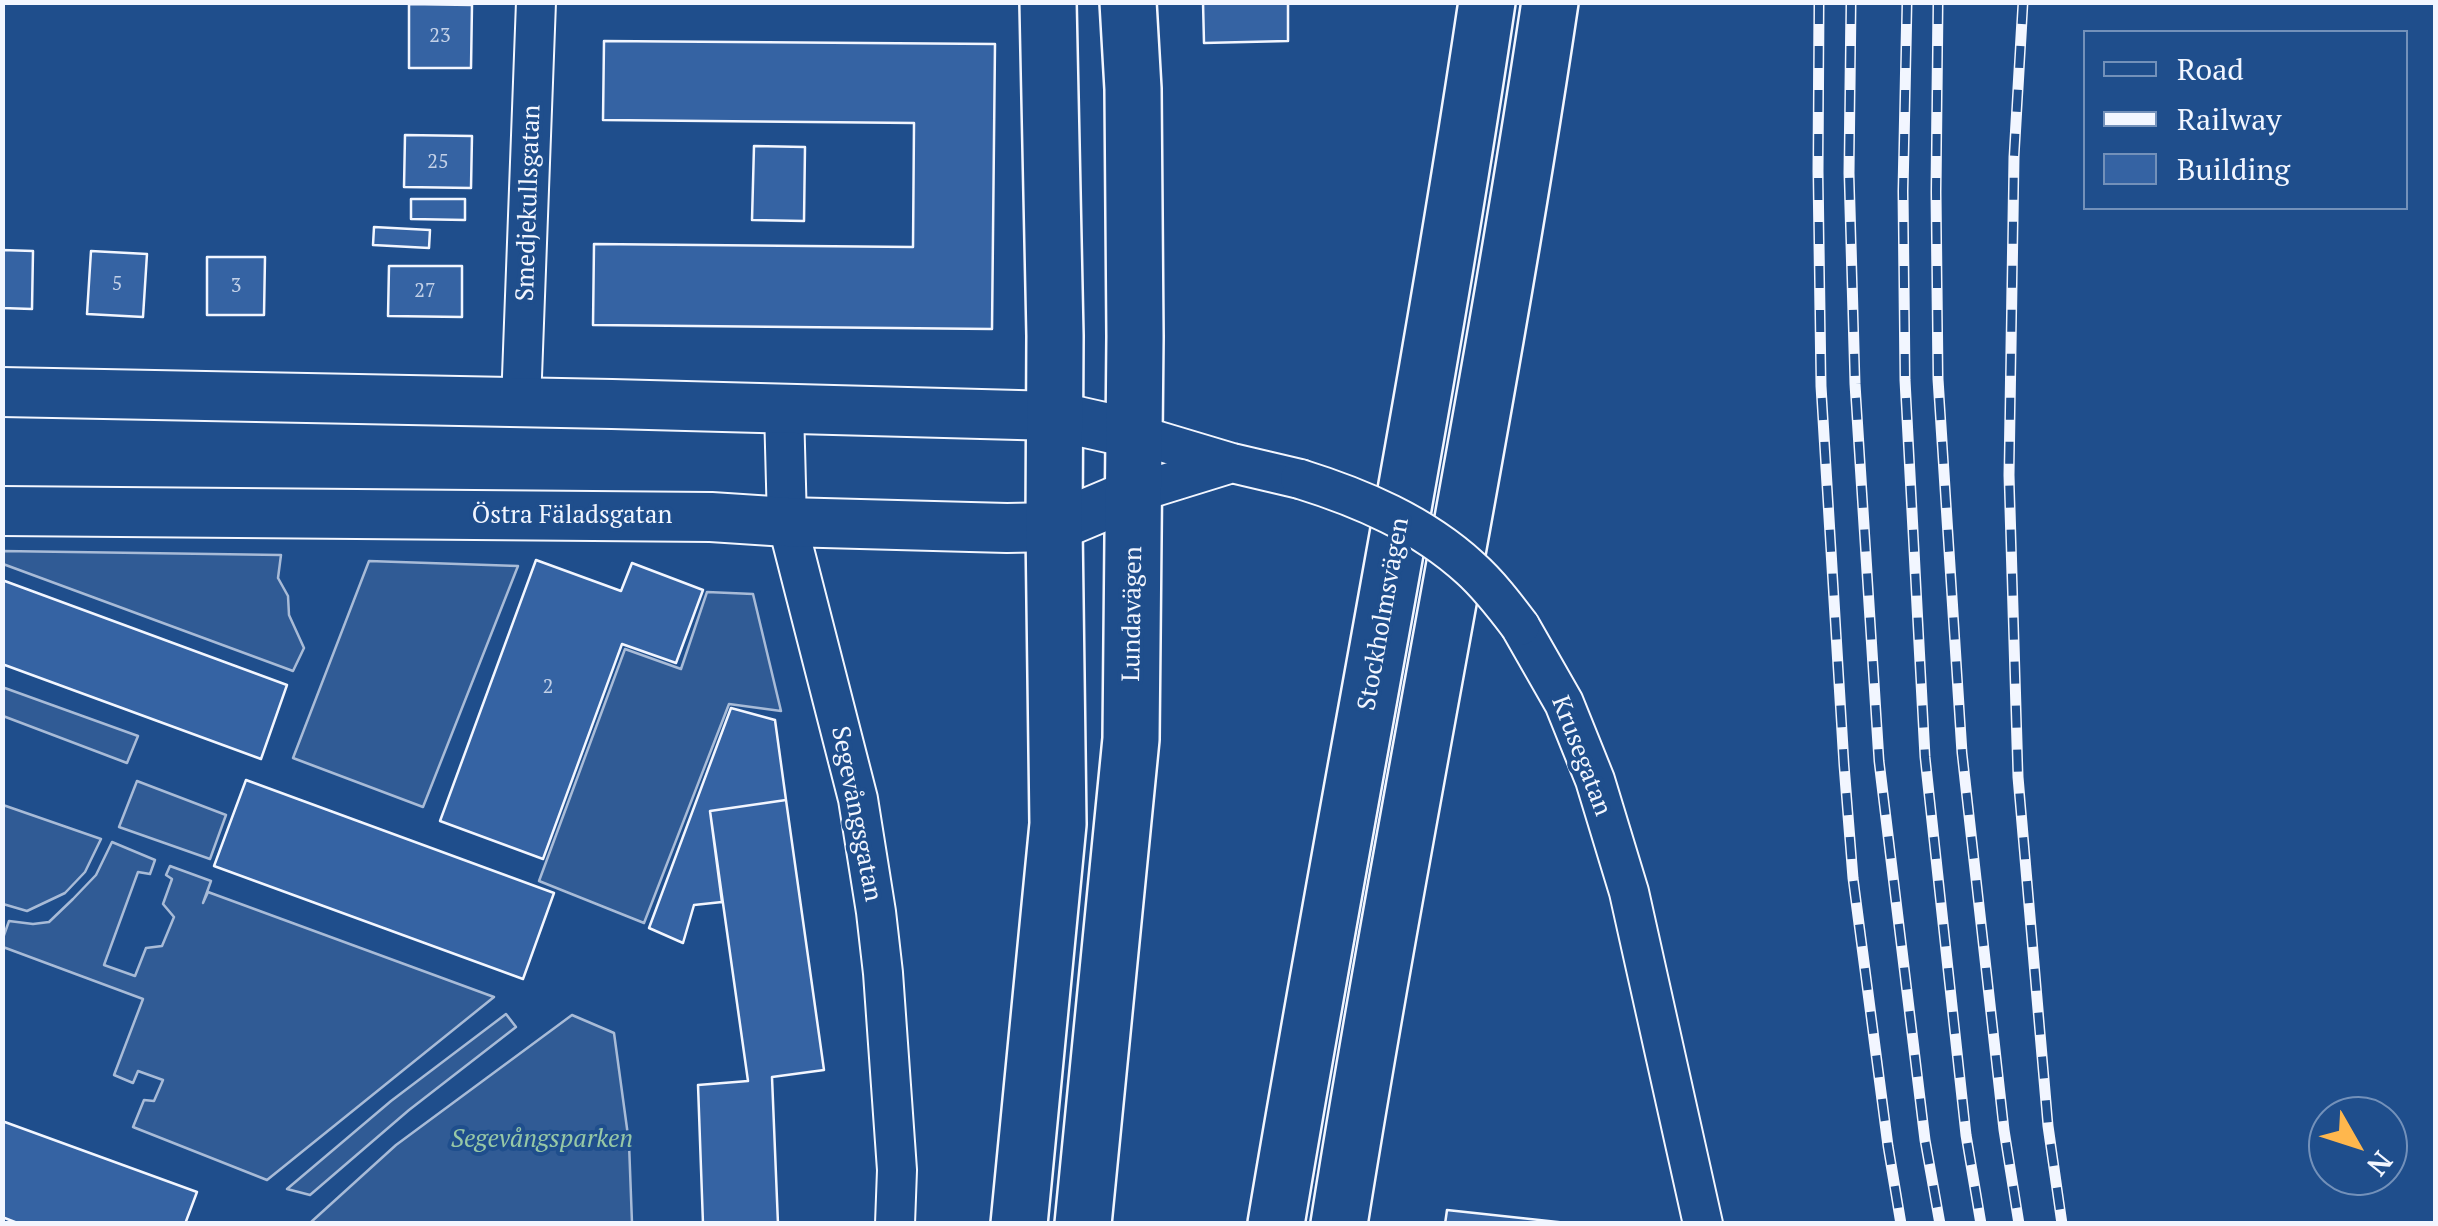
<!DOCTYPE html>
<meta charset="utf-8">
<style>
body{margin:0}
#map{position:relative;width:2438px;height:1226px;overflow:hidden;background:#1f4e8c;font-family:"PT Serif",serif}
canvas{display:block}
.frame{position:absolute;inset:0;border:5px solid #f2f6ff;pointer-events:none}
.legend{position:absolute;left:2083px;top:30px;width:325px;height:180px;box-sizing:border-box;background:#1f4e8c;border:2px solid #7391ba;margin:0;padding:12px 18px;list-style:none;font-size:30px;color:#f2f6ff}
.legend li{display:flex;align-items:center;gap:20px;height:50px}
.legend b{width:50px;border:2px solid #7391ba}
.north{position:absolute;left:2308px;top:1096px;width:100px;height:100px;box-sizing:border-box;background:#1f4e8c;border:2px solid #7391ba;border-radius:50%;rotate:129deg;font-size:28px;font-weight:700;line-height:40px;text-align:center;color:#f2f6ff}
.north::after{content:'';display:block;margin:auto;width:35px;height:45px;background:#ffb74d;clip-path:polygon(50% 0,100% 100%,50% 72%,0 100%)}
</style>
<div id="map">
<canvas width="2438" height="1226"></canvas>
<div class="frame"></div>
<ul class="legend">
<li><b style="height:12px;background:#1f4e8c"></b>Road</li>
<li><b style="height:12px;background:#f2f6ff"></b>Railway</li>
<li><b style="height:28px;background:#3563a3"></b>Building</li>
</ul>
<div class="north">N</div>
</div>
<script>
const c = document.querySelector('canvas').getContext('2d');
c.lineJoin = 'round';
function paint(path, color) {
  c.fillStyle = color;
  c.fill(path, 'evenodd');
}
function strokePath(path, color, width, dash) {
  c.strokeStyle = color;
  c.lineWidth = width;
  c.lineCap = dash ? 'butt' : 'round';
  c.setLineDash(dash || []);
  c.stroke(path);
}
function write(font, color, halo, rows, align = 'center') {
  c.font = font + ' "PT Serif",serif';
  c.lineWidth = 8;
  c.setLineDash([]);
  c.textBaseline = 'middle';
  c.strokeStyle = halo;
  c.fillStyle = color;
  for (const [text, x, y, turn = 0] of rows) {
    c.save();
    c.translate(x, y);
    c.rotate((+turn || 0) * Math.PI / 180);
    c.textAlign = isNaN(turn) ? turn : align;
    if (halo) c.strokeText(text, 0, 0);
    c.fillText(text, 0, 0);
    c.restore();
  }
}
const built = new Path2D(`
 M2,551L281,555L278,578L288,596L289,615L304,648L293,671L3,564Z
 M369,561L518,566L423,807L293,758Z
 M707,592L753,594L781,711L729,704L644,923L539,881L625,649L681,669Z
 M2,687L138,736L127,763L3,716Z
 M137,781L226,815L210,859L119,827Z
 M3,805L101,839L85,872L65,893L27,911L3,904Z
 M112,842L155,860L150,874L138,872L104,965L135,976L146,948L162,946L174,917L163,904L172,879L166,875L170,866L211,881L203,903L208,892L494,997L267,1180L133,1127L144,1100L154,1101L163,1080L138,1071L133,1083L114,1075L143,999L3,947V938L9,921L33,924L49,922L73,899L96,875Z
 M506,1014L516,1027L409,1110L310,1195L287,1189L391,1101Z
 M572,1015L614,1033L629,1143L632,1223H310L396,1145Z`);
paint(built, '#305b95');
strokePath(built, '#a8bbd7', 2.5);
const building = new Path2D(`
 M1203,2H1288V41L1204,43Z
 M409,4L472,5L471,68H409Z
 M604,41L995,44L992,329L593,325L594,244L913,247L914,123L603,120Z
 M405,135L472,136L471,188L404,187Z
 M754,146L805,147L804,221L752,220Z
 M411,199H465V220L411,219Z
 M374,227L430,230L429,248L373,245Z
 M2,250L33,251L32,309L2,308Z
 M91,251L147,254L143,317L87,314Z
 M207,257H265L264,315H207Z
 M389,266H462V317L388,316Z
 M536,560L621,591L632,563L703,590L676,663L622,644L543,859L440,821Z
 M2,580L287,685L261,759L2,664Z
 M731,708L775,720L786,800L710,811L722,902L694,905L683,943L649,928Z
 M246,780L554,893L523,979L214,866Z
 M786,800L824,1070L772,1077L778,1224H703L698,1085L748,1081L710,811Z
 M2,1121L197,1192L185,1224H20L2,1217Z
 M1447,1210L1567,1223V1224H1445Z`);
paint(building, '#3563a3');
strokePath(building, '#f2f6ff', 2.5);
const minor = new Path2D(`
 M521,403L536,2
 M784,409L787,522L858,799L876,912L883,973L897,1170L895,1224
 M1135,434L1232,463L1300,479
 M1135,493L1232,463
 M1520,626L1564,703L1595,780L1629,892L1703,1224`);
const tertiary = new Path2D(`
 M2,392L612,404L1055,416L1135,434
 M2,511L711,517L787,522L1007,528L1054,527L1135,493`);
const secondary = new Path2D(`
 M1019,1224L1058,824L1054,527L1055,336L1048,2
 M1083,1224L1131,739L1135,337L1133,89L1128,2`);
const motorway = new Path2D(`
 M1276,1224C1344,816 1426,411 1487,2
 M1339,1224C1404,816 1489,411 1550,2`);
strokePath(minor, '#f2f6ff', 42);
strokePath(tertiary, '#f2f6ff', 52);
strokePath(secondary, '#f2f6ff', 60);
strokePath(motorway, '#f2f6ff', 60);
strokePath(minor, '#1f4e8c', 38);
strokePath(tertiary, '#1f4e8c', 48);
strokePath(secondary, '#1f4e8c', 55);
strokePath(motorway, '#1f4e8c', 55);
const rail = new Path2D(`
 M1819,2L1818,171L1821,386L1844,765L1853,878L1888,1146L1901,1224
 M1851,2L1849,173L1855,384L1879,761L1925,1140L1940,1224
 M1907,2L1903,191L1905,380L1925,757L1966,1135L1981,1224
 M1938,2L1936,192L1938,379L1962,753L2004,1130L2019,1224
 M2023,2L2014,157L2009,475L2018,777L2048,1126L2062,1224`);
strokePath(rail, '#f2f6ff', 11);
strokePath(rail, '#1f4e8c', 8, [22]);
const minorBridge = new Path2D(`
 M1300,479C1361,498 1422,524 1470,568C1489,585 1505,606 1520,626`);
strokePath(minorBridge, '#f2f6ff', 42, []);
strokePath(minorBridge, '#1f4e8c', 38);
write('20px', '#c3d1e8', null, [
 ["23",440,36],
 ["25",438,162],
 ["5",117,284],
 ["3",236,286],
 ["27",425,291],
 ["2",548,687]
]);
write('25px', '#f2f6ff', '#1f4e8c', [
 ["Smedjekullsgatan",529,203,-88],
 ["Östra Fäladsgatan",572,516],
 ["Lundavägen",1133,614,-89],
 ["Stockholmsvägen",1384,614,-80],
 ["Krusegatan",1581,756,69],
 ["Segevångsgatan",856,814,79]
]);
write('italic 25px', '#97c8a6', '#1f4e8c', [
 ["Segevångsparken",542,1140]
]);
</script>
